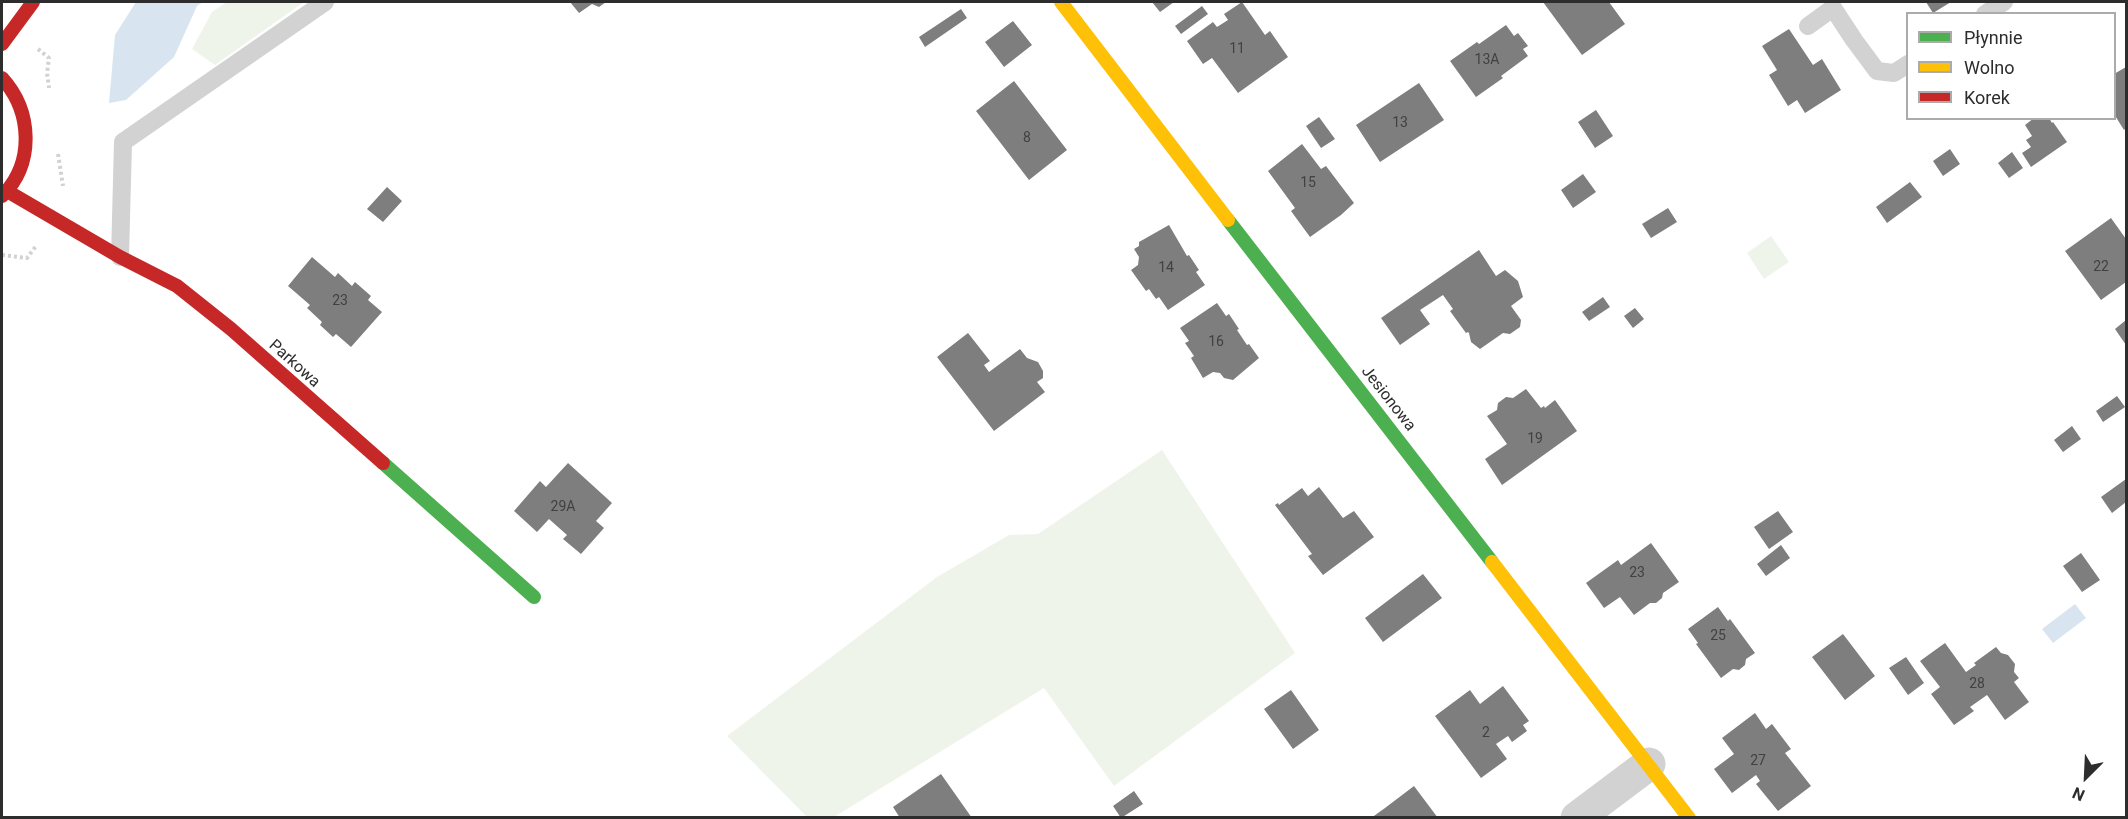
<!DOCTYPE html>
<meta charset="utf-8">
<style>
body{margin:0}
#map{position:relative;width:2128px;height:819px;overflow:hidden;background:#fff;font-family:Roboto,sans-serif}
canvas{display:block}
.frame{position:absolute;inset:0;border:3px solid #2d2d2d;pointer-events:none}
.legend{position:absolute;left:1906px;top:12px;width:210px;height:108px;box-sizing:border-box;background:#fff;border:2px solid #ababab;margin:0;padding:8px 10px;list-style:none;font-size:18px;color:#2d2d2d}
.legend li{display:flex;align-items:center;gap:12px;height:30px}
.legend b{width:30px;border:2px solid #ababab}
.north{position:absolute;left:2056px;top:747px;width:60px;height:60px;-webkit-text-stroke:4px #fff;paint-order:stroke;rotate:204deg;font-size:16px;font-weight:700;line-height:24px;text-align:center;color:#2d2d2d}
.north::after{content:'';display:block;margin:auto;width:21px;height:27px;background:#2d2d2d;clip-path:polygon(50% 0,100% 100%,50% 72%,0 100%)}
</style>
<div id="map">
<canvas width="2128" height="819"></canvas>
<div class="frame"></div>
<ul class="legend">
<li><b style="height:8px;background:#4caf50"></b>Płynnie</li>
<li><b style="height:8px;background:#ffc107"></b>Wolno</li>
<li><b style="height:8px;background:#c62828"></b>Korek</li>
</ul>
<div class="north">N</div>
</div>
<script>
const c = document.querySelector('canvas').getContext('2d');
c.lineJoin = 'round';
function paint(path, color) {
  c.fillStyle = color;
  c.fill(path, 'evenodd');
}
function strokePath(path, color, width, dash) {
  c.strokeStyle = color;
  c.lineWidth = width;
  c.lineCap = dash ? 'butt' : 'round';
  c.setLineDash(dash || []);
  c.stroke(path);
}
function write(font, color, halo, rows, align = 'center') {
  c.font = font + ' Roboto,sans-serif';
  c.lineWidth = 6;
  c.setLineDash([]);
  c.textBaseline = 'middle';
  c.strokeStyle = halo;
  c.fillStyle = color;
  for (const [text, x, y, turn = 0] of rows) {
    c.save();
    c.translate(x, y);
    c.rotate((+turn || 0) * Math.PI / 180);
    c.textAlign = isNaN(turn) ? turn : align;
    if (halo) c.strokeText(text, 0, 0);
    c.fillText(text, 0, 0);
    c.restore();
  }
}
paint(new Path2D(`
 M227,2H304L215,65L192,49L212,12Z
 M1771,236L1789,262L1764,279L1747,253Z
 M1162,450L1295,653L1114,786L1044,688L834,817H807L727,736L937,577L1009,535L1038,534Z`), '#eff4eb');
paint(new Path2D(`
 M136,2H203L197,6L174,57L126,100L109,103L115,35Z
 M2075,604L2086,618L2053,643L2042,629Z`), '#d8e5f0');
paint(new Path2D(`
 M570,2H606L599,7L592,4L579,13Z
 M1152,2H1174L1160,12Z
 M1242,2L1265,35L1270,31L1288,57L1238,93L1212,58L1203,64L1187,41L1213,22L1217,27L1228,20L1224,14Z
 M1543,2H1609L1625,24L1582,55Z
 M1926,2H1951L1933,13Z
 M1202,6L1208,14L1181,34L1175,26Z
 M961,9L967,18L925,47L919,37Z
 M1013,21L1032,45L1004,67L985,42Z
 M1506,25L1514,36L1518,33L1528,46L1523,49L1528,56L1501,76L1503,78L1476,97L1450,61L1477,42L1479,44Z
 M1789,29L1813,65L1822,59L1841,90L1805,113L1797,100L1788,106L1769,75L1777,70L1762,46Z
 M2126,67V128L2124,130L2114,114V74Z
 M1014,81L1067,150L1029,180L976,111Z
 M1419,83L1444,120L1380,162L1356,125Z
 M1596,110L1613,136L1595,148L1578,122Z
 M1319,117L1335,139L1321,148L1306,126Z
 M2034,118H2049L2052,123L2053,122L2067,142L2031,167L2022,153L2031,147L2026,140L2032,136L2025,125Z
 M1302,144L1321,169L1326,166L1354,203L1341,215L1310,237L1291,211L1295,208L1268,171Z
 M1950,149L1960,164L1943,176L1933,161Z
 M2012,152L2023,168L2009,178L1998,163Z
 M1583,174L1596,192L1573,208L1561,190Z
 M1910,182L1922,197L1887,223L1876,207Z
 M387,187L402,201L383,222L367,209Z
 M1668,208L1677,222L1651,238L1642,224Z
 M2111,218L2126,239V282L2101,300L2065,251Z
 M1169,225L1187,256L1189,255L1199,270L1196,272L1205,285L1168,310L1159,297L1156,299L1149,289L1146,291L1131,270L1138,265L1139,257L1134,249L1139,246V242Z
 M1479,250L1496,276L1505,270L1518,281L1523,297L1511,306L1521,320L1520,327L1510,334L1503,333L1480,349L1471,342L1469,333L1468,332L1466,333L1450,311L1453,309L1443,295L1420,310L1430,324L1400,345L1381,318Z
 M312,257L335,277L338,273L352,286L355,282L371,296L368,300L382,312L351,347L336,334L333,337L320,325L322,322L307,308L310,305L288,286Z
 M1603,297L1610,307L1589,321L1582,312Z
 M1217,303L1226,316L1229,314L1239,329L1237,330L1247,345L1249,344L1259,358L1233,380L1224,378L1220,373L1213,372L1203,378L1191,358L1194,356L1185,343L1189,341L1180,328Z
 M1635,308L1644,319L1633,328L1624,316Z
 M2126,320V345L2115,329Z
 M968,333L990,361L984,365L989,372L1020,349L1027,358L1038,362L1043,371V378L1037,382L1045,392L994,431L937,357Z
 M1526,389L1541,408L1544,406L1545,408L1555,400L1577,431L1502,485L1485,459L1507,444L1487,416L1497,410L1498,403L1506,397L1513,398Z
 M2117,396L2125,407L2103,422L2096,411Z
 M2072,426L2081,439L2063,452L2054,440Z
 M568,463L612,503L596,521L604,528L581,554L563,539L567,535L549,519L537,532L514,511L540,481L546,487Z
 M2126,479V502L2112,513L2101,497Z
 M1319,487L1343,518L1354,511L1374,537L1323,575L1308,556L1312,554L1275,505L1278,503L1279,505L1302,488L1308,496Z
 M1778,511L1793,532L1769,549L1754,527Z
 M1651,543L1679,582L1663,593L1662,598L1656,603H1650L1634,615L1620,597L1604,608L1586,583L1618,560L1621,565Z
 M1781,545L1790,558L1766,576L1757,564Z
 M2081,553L2100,580L2082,592L2063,566Z
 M1423,574L1442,598L1383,642L1365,618Z
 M1718,607L1728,621L1730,619L1755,653L1746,659L1745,665L1739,670L1733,669L1721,678L1696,644L1698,643L1688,629Z
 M1843,634L1875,676L1845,700L1812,657Z
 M1945,643L1966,672L1976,665L1974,663L1996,647L2001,653L2008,655L2015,664L2014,672L2019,678L2014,682L2029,702L2005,720L1987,695L1970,707L1974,711L1954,725L1931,694L1940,687L1920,661Z
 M1906,657L1924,683L1908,695L1889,668Z
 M1503,686L1529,721L1523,725L1527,731L1512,742L1508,736L1496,744L1507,759L1481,778L1435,716L1470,690L1480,704Z
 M1291,690L1319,730L1293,749L1264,709Z
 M1755,713L1766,729L1772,724L1791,749L1785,753L1811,786L1778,811L1756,784L1760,781L1756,775L1732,793L1714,769L1734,754L1722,738Z
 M941,774L972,818H900L893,807Z
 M1414,786L1438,818H1371L1385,808Z
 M1134,791L1143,804L1121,818L1113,806Z`), '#7e7e7e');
strokePath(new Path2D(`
 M38,49L49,58L47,73L49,88
 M58,154L63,186
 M2,255L27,258L36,246`), '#d2d2d2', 4, [3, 3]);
strokePath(new Path2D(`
 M1985,14L2004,2
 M1808,26L1833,8L1854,40L1877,71L1894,73L1908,64
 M120,257L123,142L325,2`), '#d2d2d2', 18);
strokePath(new Path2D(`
 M1577,818L1649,764`), '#d2d2d2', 33);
strokePath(new Path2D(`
 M1228,220L1492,562
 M383,463L534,597`), '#4caf50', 14);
strokePath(new Path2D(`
 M1061,2L1228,220
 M1492,562L1689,818`), '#ffc107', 14);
strokePath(new Path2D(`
 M2,44L33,2
 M2,78C32,111 35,163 2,196
 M7,191L120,257L177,286L231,329L383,463`), '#c62828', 14);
write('14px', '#414141', null, [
 ["11",1237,49],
 ["13A",1487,60],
 ["13",1400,123],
 ["8",1027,138],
 ["15",1308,183],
 ["22",2101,267],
 ["14",1166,268],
 ["23",340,301],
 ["16",1216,342],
 ["19",1535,439],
 ["29A",563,507],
 ["23",1637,573],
 ["25",1718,636],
 ["28",1977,684],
 ["2",1486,733],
 ["27",1758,761]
]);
write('16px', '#2d2d2d', '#fff', [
 ["Parkowa",294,364,42],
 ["Jesionowa",1388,399,52]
]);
</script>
